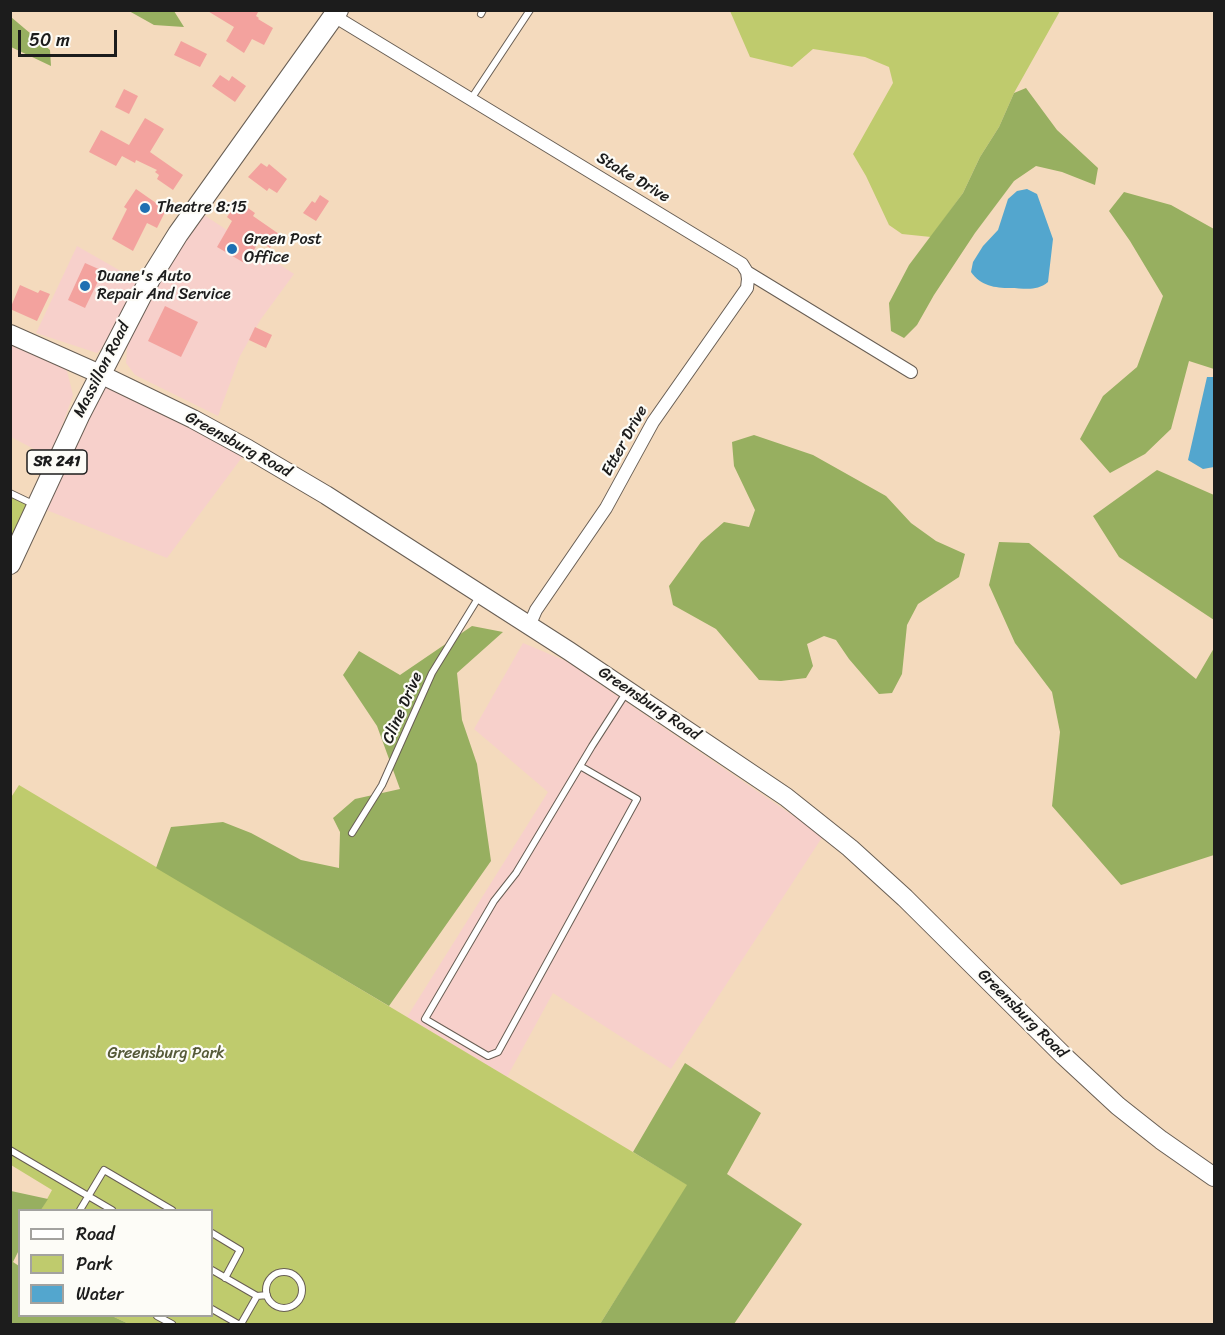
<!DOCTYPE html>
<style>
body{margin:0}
#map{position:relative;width:1225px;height:1335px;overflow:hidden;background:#f4dabd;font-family:Sriracha,sans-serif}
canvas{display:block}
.frame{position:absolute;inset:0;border:12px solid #1c1c1c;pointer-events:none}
.legend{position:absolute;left:18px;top:1209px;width:195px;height:108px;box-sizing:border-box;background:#fdfcf7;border:2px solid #a3a29f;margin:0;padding:8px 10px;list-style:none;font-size:18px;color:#1c1c1c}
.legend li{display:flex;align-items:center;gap:12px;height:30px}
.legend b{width:30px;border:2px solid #a3a29f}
.scale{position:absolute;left:18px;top:30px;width:99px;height:27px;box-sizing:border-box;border:3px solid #1c1c1c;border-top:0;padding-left:8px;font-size:18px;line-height:21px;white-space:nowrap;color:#1c1c1c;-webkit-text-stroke:4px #fdfcf7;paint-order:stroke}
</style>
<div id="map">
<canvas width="1225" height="1335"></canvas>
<div class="frame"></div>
<ul class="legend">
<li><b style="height:8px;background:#fff"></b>Road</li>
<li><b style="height:16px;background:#bfcb6d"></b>Park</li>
<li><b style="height:16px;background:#53a6ce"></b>Water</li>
</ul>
<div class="scale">50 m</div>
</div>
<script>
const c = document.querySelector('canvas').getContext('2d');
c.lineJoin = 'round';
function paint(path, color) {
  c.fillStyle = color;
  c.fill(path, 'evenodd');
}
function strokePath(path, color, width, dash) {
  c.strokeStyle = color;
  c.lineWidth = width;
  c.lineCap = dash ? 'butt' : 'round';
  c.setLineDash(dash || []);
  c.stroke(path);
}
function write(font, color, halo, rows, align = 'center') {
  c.font = font + ' Sriracha,sans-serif';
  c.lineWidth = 4.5;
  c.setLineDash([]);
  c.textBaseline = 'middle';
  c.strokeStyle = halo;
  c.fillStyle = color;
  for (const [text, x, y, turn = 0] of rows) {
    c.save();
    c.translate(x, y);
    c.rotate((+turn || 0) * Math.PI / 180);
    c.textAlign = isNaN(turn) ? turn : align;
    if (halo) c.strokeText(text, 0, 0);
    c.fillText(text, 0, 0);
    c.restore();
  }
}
paint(new Path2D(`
 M204,215L294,274L261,319L240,356L218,416L135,375L126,363L128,335L179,250Z
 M77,246L140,282L116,334L97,353L36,333Z
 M10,341L57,362L67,371L73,395L51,458L11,437Z
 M104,380L243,456L167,558L44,509Z
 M523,643L566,661L823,836L671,1069L553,993L507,1077L407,1017L548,792L474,729Z`), '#f7d0cb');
paint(new Path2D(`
 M730,11H1060L1014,93L999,127L980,157L963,193L931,237L902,234L889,225L866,176L853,154L893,83L889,67L865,57L813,49L792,67L750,57Z
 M11,493L38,506L11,564Z
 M19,785L688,1185L600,1324H129L112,1316H212V1210H41L52,1190L11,1165L10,799Z`), '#bfcb6d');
paint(new Path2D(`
 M129,11H174L184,27L154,25Z
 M11,17L50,50L51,66L11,47Z
 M1026,88L1057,130L1098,168L1095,185L1062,172L1036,166L1014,181L975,233L934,295L917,325L904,338L891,331L889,303L909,265L963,193L980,157L999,127L1014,93Z
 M1124,192L1171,205L1214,229V369L1189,361L1171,429L1145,454L1110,473L1080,439L1103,396L1137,367L1163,296L1130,241L1109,211Z
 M754,435L813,455L886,496L911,523L936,541L965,554L959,577L918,604L907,625L902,674L892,693L879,694L849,659L836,640L824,636L807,644L813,666L806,678L781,681L759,680L716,629L673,605L669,586L701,542L724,522L749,527L755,510L734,466L732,442Z
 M1157,470L1214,495V620L1119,557L1093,516Z
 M999,542L1029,543L1196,679L1214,648V855L1121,885L1052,806L1060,732L1052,692L1015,643L989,585Z
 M472,626L503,632L457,673L462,720L477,764L491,861L389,1006L156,868L171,827L223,822L251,833L301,860L339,868L340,832L333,818L355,799L400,789L377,726L343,675L359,651L400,675Z
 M685,1063L761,1113L727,1174L802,1224L734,1324H600L687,1185L633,1152Z
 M11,1191L48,1199L41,1210H20L19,1250L13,1262L19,1266L20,1316H112L129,1324H11Z`), '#97af60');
paint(new Path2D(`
 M1027,189L1037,194L1053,239L1048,282C1036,292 1024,288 1010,288C995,288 981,286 971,272L973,262L983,246L998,230L1008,199L1017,191Z
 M1207,377H1214V467L1203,469L1188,460Z`), '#53a6ce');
paint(new Path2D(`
 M206,10H259L256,16L259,18L258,19L273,28L264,45L252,39L244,53L226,41L234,27Z
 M181,41L207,54L200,67L174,55Z
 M220,75L229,81L232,76L246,86L235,102L212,86Z
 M124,89L138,96L129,114L115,107Z
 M145,118L164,129L150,152L183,175L173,190L157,179L159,175L155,172L157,170L136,160L135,163L122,156L116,166L89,152L101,130L129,145Z
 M261,163L267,167L269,164L287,179L277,193L269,188L267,191L248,177Z
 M136,189L166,210L157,228L147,223L133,251L112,239L127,209L124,207Z
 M320,195L329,201L316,221L303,213L312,201L315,203Z
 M238,201L255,213L253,216L279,234L270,248L259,241L246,264L217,247L232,221L227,217Z
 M85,263L103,271L85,308L68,300Z
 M20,285L38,293L40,290L50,294L37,321L10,309Z
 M165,306L198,322L181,357L148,341Z
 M255,327L272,335L266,348L249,340Z`), '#f3a29e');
const lane = new Path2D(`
 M481,14L483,10
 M471,99L530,10
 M10,493L35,505
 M580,766L637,799L498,1052L488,1056L425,1019L494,901L516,873L592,746L626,693
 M352,833L382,785L432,673L480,595
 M10,1150L112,1210
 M80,1210L104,1170L172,1210
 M212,1233L240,1250L225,1278
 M212,1270L257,1296L267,1295
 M266 1290a18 18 0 1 1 36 0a18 18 0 1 1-36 0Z
 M212,1309L238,1324
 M157,1316L172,1324
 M241,1324L257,1296`);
const street = new Path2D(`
 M334,16L742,264L747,272L911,372
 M529,626L536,610L606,508L653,422L747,288L748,279L747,272`);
const secondary = new Path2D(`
 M10,334L102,375L193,419L248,449L326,495L569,651L786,797L850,848L905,898L1064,1056L1118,1106L1161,1140L1214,1177`);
const primary = new Path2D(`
 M10,564L79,416L150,279L178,234L338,10`);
strokePath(lane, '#685e54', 8);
strokePath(street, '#685e54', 14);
strokePath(secondary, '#685e54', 20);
strokePath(primary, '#685e54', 22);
strokePath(lane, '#fff', 6);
strokePath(street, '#fff', 12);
strokePath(secondary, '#fff', 18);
strokePath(primary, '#fff', 20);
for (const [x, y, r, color] of [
 [145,208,6,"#1f6fb2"],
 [232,249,6,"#1f6fb2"],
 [85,286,6,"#1f6fb2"]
]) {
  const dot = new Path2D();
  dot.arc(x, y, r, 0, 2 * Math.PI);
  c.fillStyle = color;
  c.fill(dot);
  strokePath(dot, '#fdfcf7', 2);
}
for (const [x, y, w] of [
 [57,462,60]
]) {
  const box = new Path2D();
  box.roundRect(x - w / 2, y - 12, w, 24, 4.5);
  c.fillStyle = '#fdfcf7';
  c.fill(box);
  strokePath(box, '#1c1c1c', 1.5);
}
write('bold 15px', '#1c1c1c', null, [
 ["SR 241",57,462]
]);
write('16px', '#1c1c1c', '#fdfcf7', [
 ["Stake Drive",633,178,31],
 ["Massillon Road",102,370,-63],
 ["Etter Drive",625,441,-61],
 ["Greensburg Road",238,445,29],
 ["Greensburg Road",649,704,34],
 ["Cline Drive",403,708,-66],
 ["Greensburg Road",1022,1014,45]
]);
write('16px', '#1c1c1c', '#fdfcf7', [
 ["Theatre 8:15",157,208],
 ["Green Post",244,240],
 ["Office",244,258],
 ["Duane's Auto",97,277],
 ["Repair And Service",97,295]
], 'left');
write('16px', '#555938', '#fdfcf7', [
 ["Greensburg Park",166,1054]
]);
</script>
